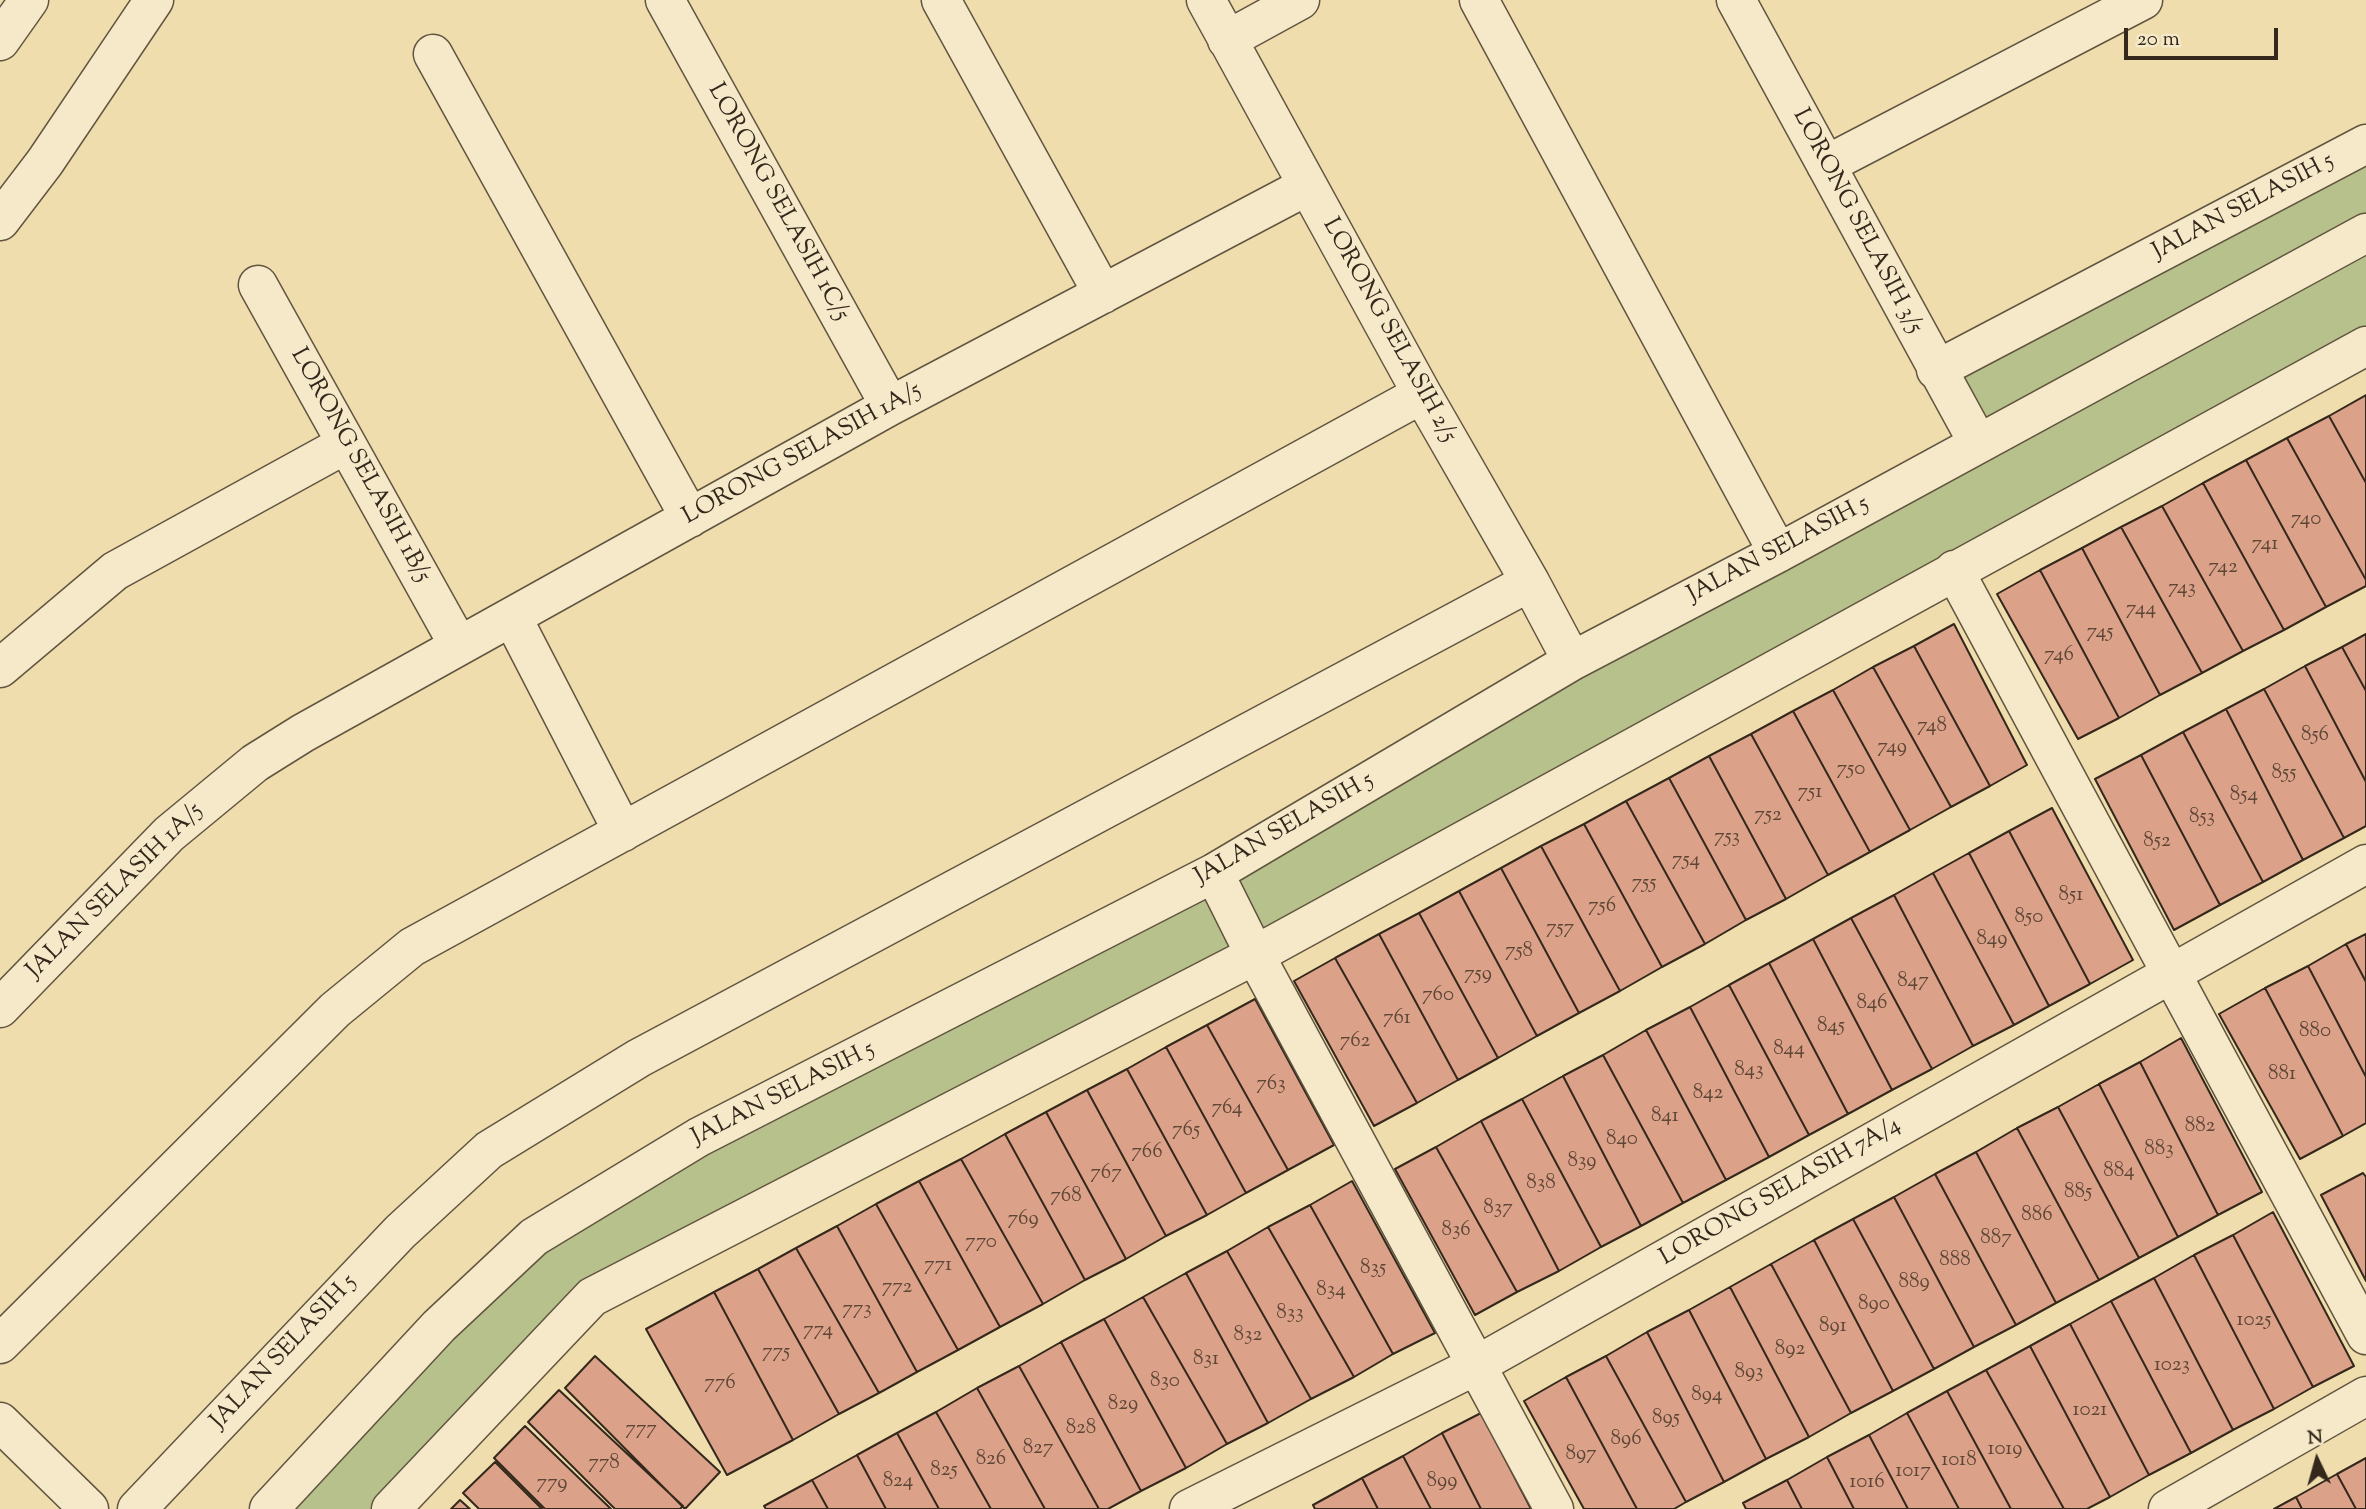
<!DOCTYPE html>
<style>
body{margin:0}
#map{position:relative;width:2366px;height:1509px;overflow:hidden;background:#efddae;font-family:"Sorts Mill Goudy",serif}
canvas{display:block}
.north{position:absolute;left:2282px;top:1425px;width:70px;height:70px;-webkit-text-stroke:5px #f5e9ca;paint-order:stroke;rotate:355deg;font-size:19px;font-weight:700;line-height:28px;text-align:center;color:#33281b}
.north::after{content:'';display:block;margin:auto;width:24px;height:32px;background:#33281b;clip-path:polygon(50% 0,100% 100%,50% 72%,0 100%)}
.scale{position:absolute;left:2124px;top:28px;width:154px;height:32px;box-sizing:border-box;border:4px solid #33281b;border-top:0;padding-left:9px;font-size:21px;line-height:24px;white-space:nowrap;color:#33281b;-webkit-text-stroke:5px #f5e9ca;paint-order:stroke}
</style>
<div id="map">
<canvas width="2366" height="1509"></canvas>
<div class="north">N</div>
<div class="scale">20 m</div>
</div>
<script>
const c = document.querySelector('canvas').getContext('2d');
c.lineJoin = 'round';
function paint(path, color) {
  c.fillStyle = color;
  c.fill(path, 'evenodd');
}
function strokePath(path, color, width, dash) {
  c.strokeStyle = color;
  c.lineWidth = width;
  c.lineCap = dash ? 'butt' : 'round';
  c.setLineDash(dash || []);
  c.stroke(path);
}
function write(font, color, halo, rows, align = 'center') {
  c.font = font + ' "Sorts Mill Goudy",serif';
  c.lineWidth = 6;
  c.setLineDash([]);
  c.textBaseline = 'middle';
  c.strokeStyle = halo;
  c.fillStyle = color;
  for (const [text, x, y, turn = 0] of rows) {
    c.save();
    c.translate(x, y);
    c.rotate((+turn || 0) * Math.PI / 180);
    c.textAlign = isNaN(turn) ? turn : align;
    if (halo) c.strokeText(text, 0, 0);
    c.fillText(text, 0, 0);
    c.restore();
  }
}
paint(new Path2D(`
 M2366,144V346L592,1297L391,1509H269L534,1237L1978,443L1936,370Z`), '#b7c18b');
const building = new Path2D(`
 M2366,395V483L2329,416Z
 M2329,416L2366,483V580L2287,438Z
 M2287,438L2366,580V586L2326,607L2246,460Z
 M2246,460L2326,607L2284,630L2203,483Z
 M2203,483L2284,630L2243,651L2162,506Z
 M2162,506L2243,651L2202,673L2121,527Z
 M2121,527L2202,673L2160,695L2082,548Z
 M2082,548L2160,695L2119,718L2040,570Z
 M2040,570L2119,718L2078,739L1997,594Z
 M1954,624L2027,765L1990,786L1914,646Z
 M2366,634V691L2342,647Z
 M1914,646L1990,786L1951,807L1873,667Z
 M2342,647L2366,691V782L2305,666Z
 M2305,666L2366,782V826L2344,838L2264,689Z
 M1873,667L1951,807L1910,830L1833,690Z
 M2264,689L2344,838L2303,860L2226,709Z
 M1833,690L1910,830L1870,852L1793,711Z
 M2226,709L2303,860L2263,882L2183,732Z
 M1793,711L1870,852L1828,875L1751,734Z
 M2183,732L2263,882L2220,905L2141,755Z
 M1751,734L1828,875L1786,899L1709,756Z
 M2141,755L2220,905L2174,930L2095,779Z
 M1709,756L1786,899L1746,920L1669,778Z
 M1669,778L1746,920L1705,944L1626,801Z
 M1626,801L1705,944L1662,967L1584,824Z
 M2052,808L2133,960L2090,984L2009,831Z
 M1584,824L1662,967L1620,991L1541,846Z
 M2009,831L2090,984L2049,1006L1969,853Z
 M1541,846L1620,991L1579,1013L1501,868Z
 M1969,853L2049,1006L2014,1025L1933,873Z
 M1501,868L1579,1013L1537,1036L1459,891Z
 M1933,873L2014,1025L1973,1046L1894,895Z
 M1459,891L1537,1036L1498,1058L1419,913Z
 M1894,895L1973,1046L1932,1069L1851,918Z
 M1419,913L1498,1058L1458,1080L1379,934Z
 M1851,918L1932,1069L1892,1090L1813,939Z
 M1379,934L1458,1080L1417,1103L1335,958Z
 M2366,934V982L2346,944Z
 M1813,939L1892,1090L1848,1114L1769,963Z
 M2346,944L2366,982V1077L2308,966Z
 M1335,958L1417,1103L1374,1126L1294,981Z
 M1769,963L1848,1114L1809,1135L1729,985Z
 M2308,966L2366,1077V1123L2343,1136L2265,988Z
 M1729,985L1809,1135L1769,1157L1690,1007Z
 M2265,988L2343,1136L2300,1159L2219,1014Z
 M1255,999L1334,1145L1288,1170L1207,1025Z
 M1690,1007L1769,1157L1726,1180L1646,1030Z
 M1207,1025L1288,1170L1246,1193L1166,1047Z
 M1646,1030L1726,1180L1683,1203L1603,1055Z
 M2181,1038L2262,1192L2218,1215L2140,1062Z
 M1166,1047L1246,1193L1207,1215L1127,1069Z
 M1603,1055L1683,1203L1641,1226L1563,1076Z
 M2140,1062L2218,1215L2178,1237L2099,1084Z
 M1127,1069L1207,1215L1166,1236L1087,1090Z
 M1563,1076L1641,1226L1601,1247L1522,1099Z
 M2099,1084L2178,1237L2139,1258L2058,1107Z
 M1087,1090L1166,1236L1126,1259L1046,1112Z
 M1522,1099L1601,1247L1559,1271L1481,1121Z
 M2058,1107L2139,1258L2099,1280L2017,1128Z
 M1046,1112L1126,1259L1085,1280L1005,1134Z
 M1481,1121L1559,1271L1517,1292L1436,1147Z
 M2017,1128L2099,1280L2056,1303L1976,1152Z
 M1005,1134L1085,1280L1043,1304L961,1159Z
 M1436,1147L1517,1292L1475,1315L1395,1169Z
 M1976,1152L2056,1303L2016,1325L1935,1174Z
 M961,1159L1043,1304L1000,1327L919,1181Z
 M2363,1173L2366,1177V1281L2321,1195Z
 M1935,1174L2016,1325L1974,1347L1894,1197Z
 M919,1181L1000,1327L958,1350L876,1204Z
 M1352,1181L1435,1333L1393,1354L1310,1205Z
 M1894,1197L1974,1347L1934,1369L1853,1219Z
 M876,1204L958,1350L917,1372L837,1226Z
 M1310,1205L1393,1354L1354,1377L1268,1227Z
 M2273,1212L2354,1366L2313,1387L2233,1235Z
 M1853,1219L1934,1369L1893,1391L1814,1240Z
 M837,1226L917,1372L879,1393L796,1248Z
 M1268,1227L1354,1377L1311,1399L1227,1251Z
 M2233,1235L2313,1387L2274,1409L2194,1255Z
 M1814,1240L1893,1391L1851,1413L1771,1264Z
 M796,1248L879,1393L839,1414L758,1269Z
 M1227,1251L1311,1399L1268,1423L1186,1273Z
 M2194,1255L2274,1409L2233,1430L2154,1278Z
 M1771,1264L1851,1413L1809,1437L1730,1287Z
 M758,1269L839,1414L793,1440L714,1292Z
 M1186,1273L1268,1423L1227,1444L1143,1297Z
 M2154,1278L2233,1430L2191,1453L2111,1301Z
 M1730,1287L1809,1437L1766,1459L1689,1310Z
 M714,1292L793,1440L727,1475L646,1329Z
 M1143,1297L1227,1444L1186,1468L1104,1319Z
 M2111,1301L2191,1453L2149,1475L2070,1324Z
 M1689,1310L1766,1459L1724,1482L1647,1332Z
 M1104,1319L1186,1468L1141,1491L1061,1342Z
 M2070,1324L2149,1475L2110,1497L2030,1346Z
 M1647,1332L1724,1482L1686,1502L1606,1356Z
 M1061,1342L1141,1491L1108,1509H1099L1019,1366Z
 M2030,1346L2110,1497L2087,1509H2064L1986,1370Z
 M595,1356L720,1472L685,1509L565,1388Z
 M1606,1356L1686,1502L1674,1509H1637L1566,1377Z
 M1019,1366L1099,1509H1045L977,1388Z
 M1986,1370L2064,1509H2011L1947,1391Z
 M1566,1377L1637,1509H1584L1524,1401Z
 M977,1388L1045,1509H991L936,1412Z
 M559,1390L683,1506L680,1509H615L528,1422Z
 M1947,1391L2011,1509H1959L1907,1413Z
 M936,1412L991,1509H939L897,1433Z
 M1481,1413L1531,1509H1481L1442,1433Z
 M1907,1413L1959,1509H1908L1869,1435Z
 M525,1426L611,1509H545L494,1458Z
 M897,1433L939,1509H886L857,1455Z
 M1442,1433L1481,1509H1431L1403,1456Z
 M1869,1435L1908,1509H1854L1827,1457Z
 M857,1455L886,1509H828L812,1480Z
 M1403,1456L1431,1509H1378L1362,1478Z
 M1827,1457L1854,1509H1802L1787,1480Z
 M2366,1458V1509H2356L2337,1474Z
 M495,1462L542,1509H479L463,1493Z
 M2337,1474L2356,1509H2302L2296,1497Z
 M1362,1478L1378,1509H1315L1313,1505Z
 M812,1480L828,1509H766L764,1506Z
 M1787,1480L1802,1509H1746L1743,1503Z
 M2296,1497L2302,1509H2274Z
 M460,1500L470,1509H451Z`);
paint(building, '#dca189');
strokePath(building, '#33281b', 2);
const minor = new Path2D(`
 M665,0L890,406
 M941,0L1103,294
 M1206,0L1422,394L1530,582L1572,661
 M1479,0L1778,553
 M1736,0L1978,443
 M1227,40L1300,0
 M0,41L29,0
 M433,54L690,518
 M1826,165L2143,0
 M0,221L45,162L154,0
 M258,285L459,646
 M1936,370L2366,144
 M1954,570L2366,1335
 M512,617L623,832
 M0,668L115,571L346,444
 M1214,873L1255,955L1554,1509
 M0,1008L169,834L255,763L303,733L890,406L1307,186
 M0,1344L335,1010L412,947L1422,394
 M0,1422L89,1509
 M137,1509L400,1232L489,1150L639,1058L1530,582
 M269,1509L439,1326L534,1237L699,1137L1214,873L1572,661L1778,553L2366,233
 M391,1509L592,1297L1255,955L2366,346
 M1189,1509L1475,1366L2366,864
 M2168,1509L2366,1396`);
strokePath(minor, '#625540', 41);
strokePath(minor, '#f5e9ca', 38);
write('21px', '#5d4636', null, [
 ["740",2306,520],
 ["741",2265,545],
 ["742",2223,568],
 ["743",2182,589],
 ["744",2141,610],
 ["745",2100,633],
 ["746",2059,656],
 ["748",1932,727],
 ["856",2315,736],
 ["749",1892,748],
 ["750",1851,770],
 ["855",2284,774],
 ["751",1810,793],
 ["854",2244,796],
 ["752",1768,816],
 ["853",2202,818],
 ["753",1727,838],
 ["852",2157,842],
 ["754",1686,861],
 ["755",1644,884],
 ["851",2071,896],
 ["756",1602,907],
 ["850",2029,918],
 ["757",1560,929],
 ["849",1992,940],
 ["758",1519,952],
 ["759",1478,975],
 ["847",1913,982],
 ["760",1438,996],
 ["846",1872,1004],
 ["761",1397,1019],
 ["845",1831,1027],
 ["880",2315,1032],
 ["762",1355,1042],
 ["844",1789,1050],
 ["843",1749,1071],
 ["881",2282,1075],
 ["763",1271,1085],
 ["842",1708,1094],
 ["764",1227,1109],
 ["841",1665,1117],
 ["882",2200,1127],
 ["765",1186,1131],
 ["840",1622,1140],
 ["883",2159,1150],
 ["766",1147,1153],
 ["839",1582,1162],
 ["884",2119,1172],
 ["767",1106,1174],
 ["838",1541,1184],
 ["885",2078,1193],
 ["768",1066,1197],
 ["837",1498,1209],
 ["886",2037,1216],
 ["769",1023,1220],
 ["836",1456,1231],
 ["887",1996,1239],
 ["770",981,1243],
 ["888",1955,1261],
 ["771",938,1266],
 ["835",1373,1269],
 ["889",1914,1283],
 ["772",897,1288],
 ["834",1331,1291],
 ["890",1874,1305],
 ["773",857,1310],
 ["833",1290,1314],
 ["1025",2254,1321],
 ["891",1833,1327],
 ["774",818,1331],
 ["832",1248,1336],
 ["892",1790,1350],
 ["775",776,1353],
 ["831",1206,1360],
 ["1023",2172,1366],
 ["893",1749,1373],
 ["830",1165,1382],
 ["776",720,1384],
 ["894",1707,1396],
 ["829",1123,1405],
 ["1021",2090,1411],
 ["895",1666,1419],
 ["828",1081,1429],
 ["777",641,1430],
 ["896",1626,1440],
 ["827",1038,1449],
 ["1019",2005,1450],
 ["897",1581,1455],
 ["826",991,1460],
 ["1018",1959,1461],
 ["778",604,1464],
 ["825",944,1471],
 ["1017",1913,1472],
 ["824",898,1482],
 ["899",1442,1482],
 ["1016",1867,1483],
 ["779",552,1484]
]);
write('24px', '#33281b', '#f5e9ca', [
 ["LORONG SELASIH 1C/5",777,203,61],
 ["JALAN SELASIH 5",2244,208,-28],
 ["LORONG SELASIH 3/5",1856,222,62],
 ["LORONG SELASIH 2/5",1388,331,61],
 ["LORONG SELASIH 1A/5",803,455,-29],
 ["LORONG SELASIH 1B/5",359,466,61],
 ["JALAN SELASIH 5",1779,551,-28],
 ["JALAN SELASIH 5",1285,830,-30],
 ["JALAN SELASIH 1A/5",116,892,-45],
 ["JALAN SELASIH 5",784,1095,-27],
 ["LORONG SELASIH 7A/4",1781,1193,-30],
 ["JALAN SELASIH 5",285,1353,-47]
]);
</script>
